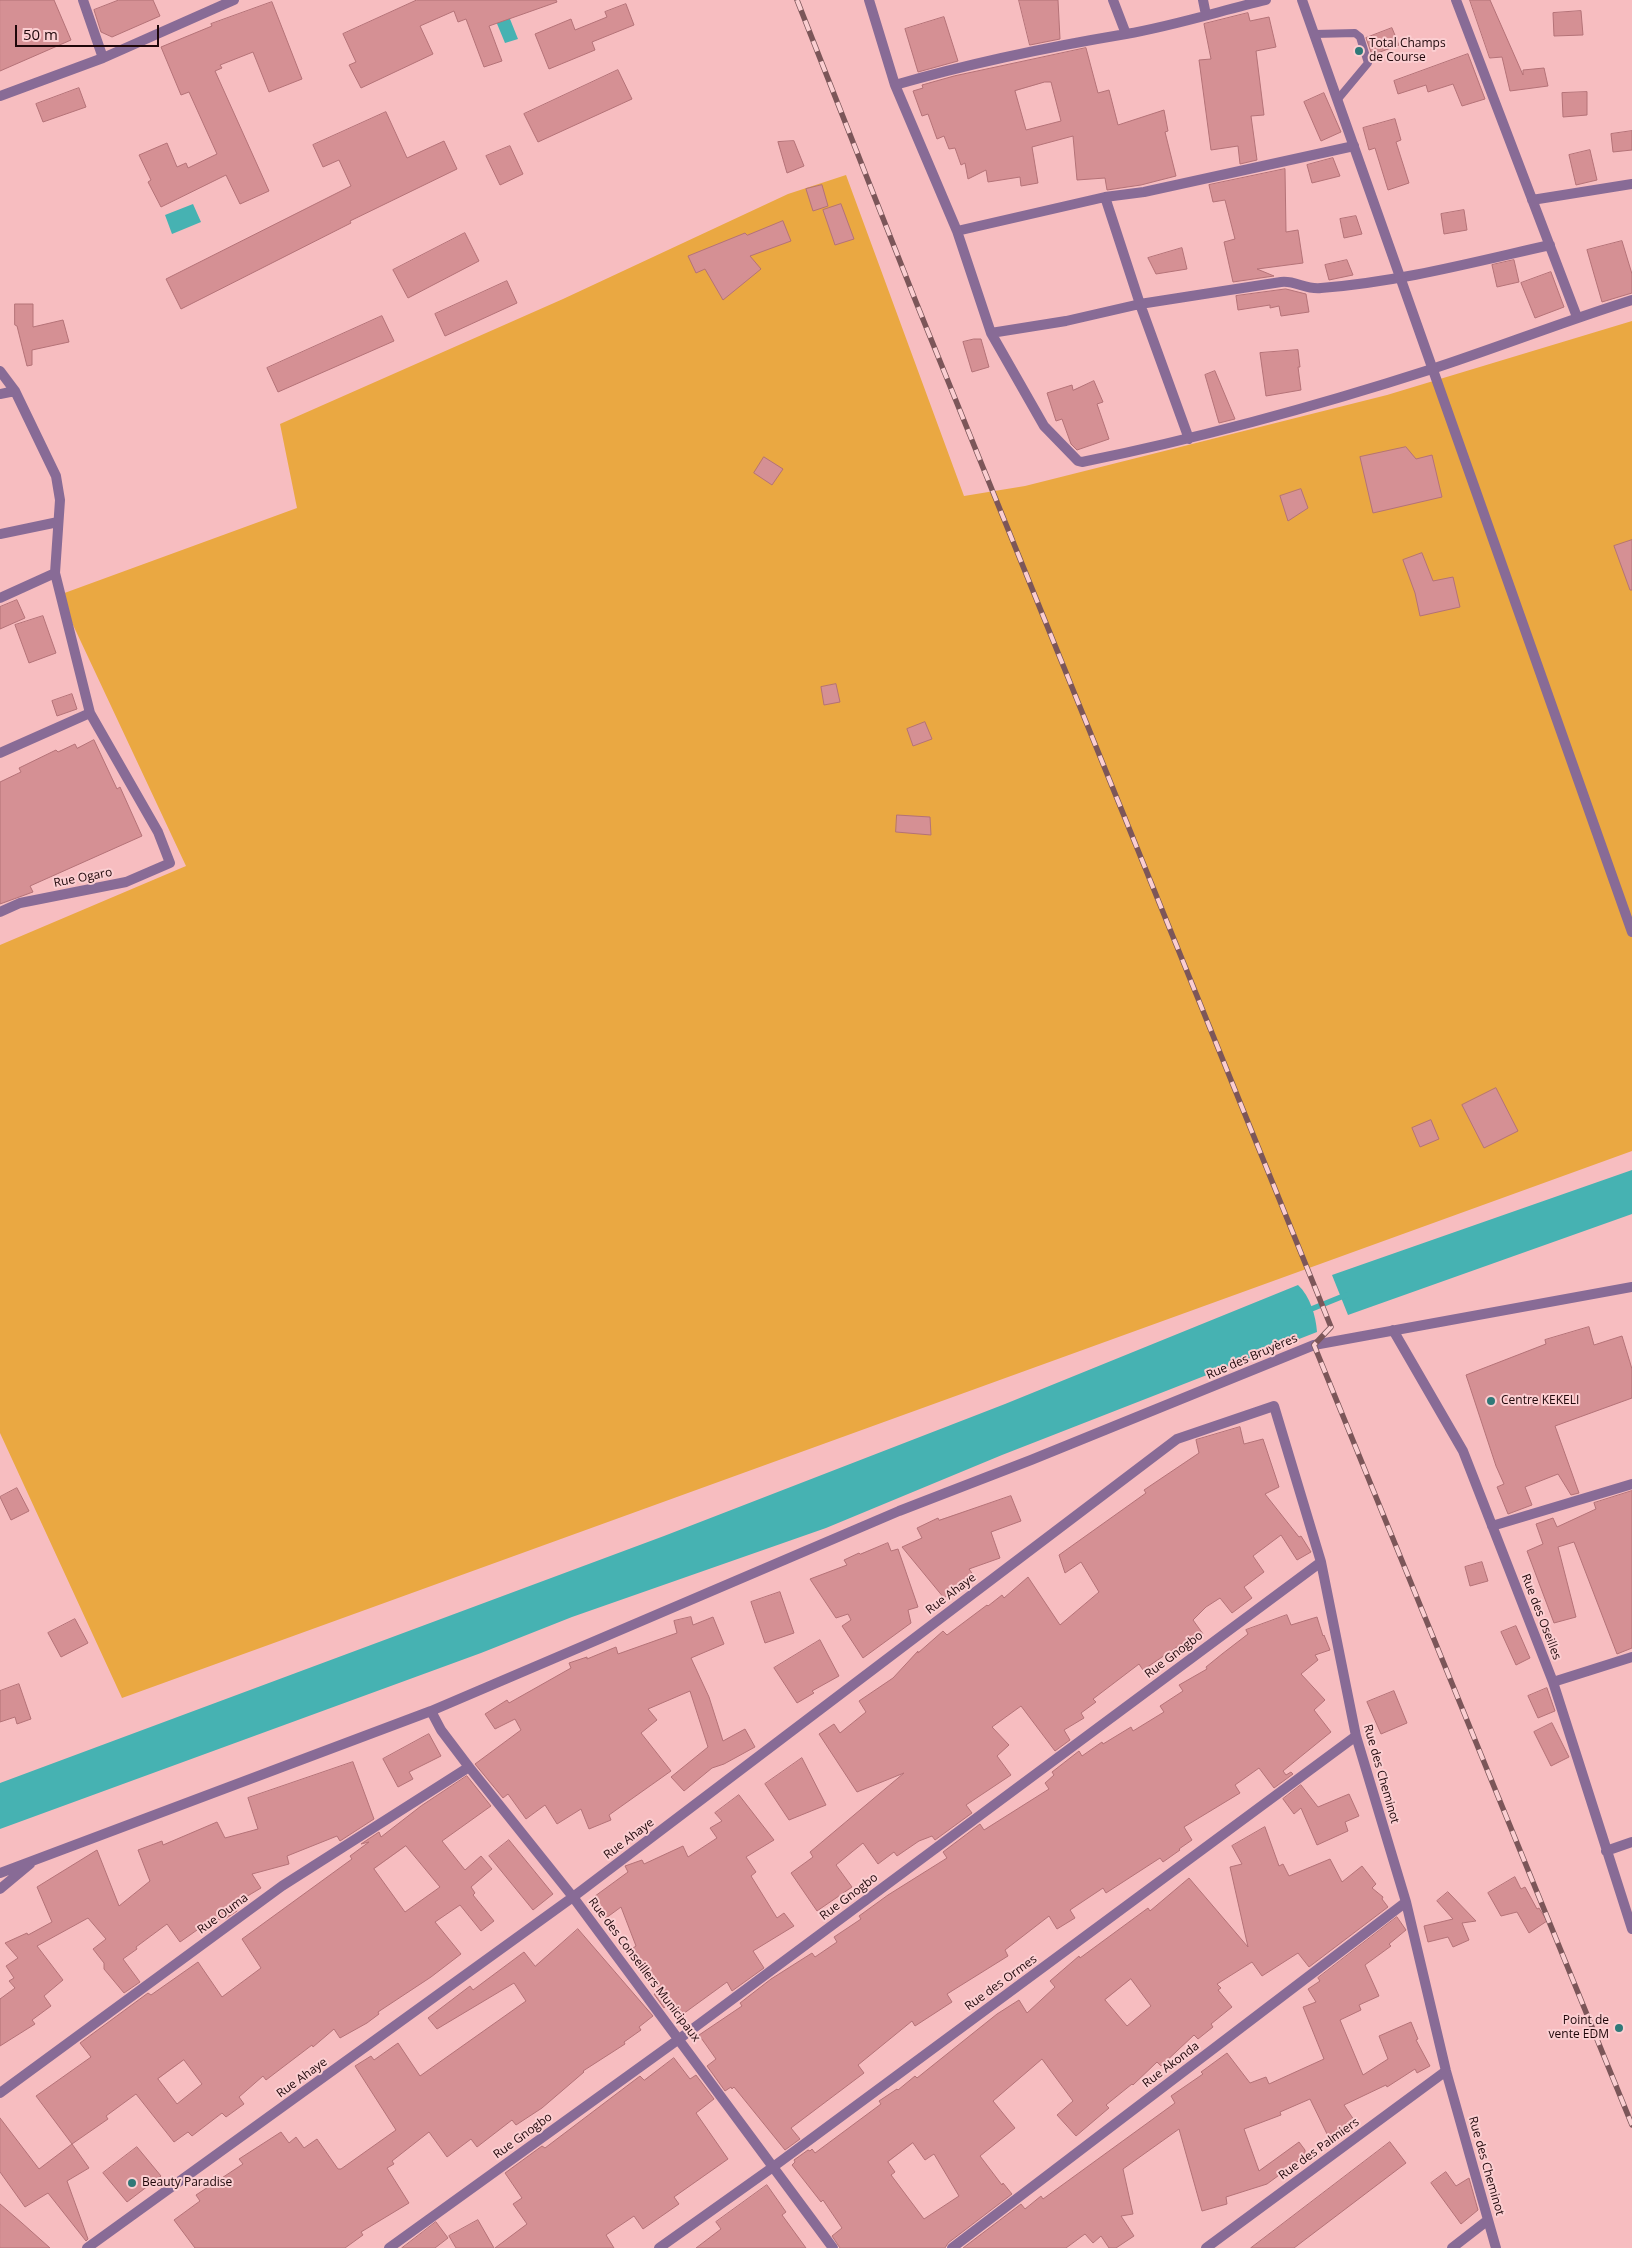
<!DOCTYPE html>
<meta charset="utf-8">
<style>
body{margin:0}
#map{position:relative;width:1632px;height:2248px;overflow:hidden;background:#f7bdc0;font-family:"Open Sans",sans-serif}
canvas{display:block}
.scale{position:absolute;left:15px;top:25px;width:144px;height:22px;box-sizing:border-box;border:2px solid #1f070a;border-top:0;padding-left:6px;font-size:15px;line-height:18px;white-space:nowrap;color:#1f070a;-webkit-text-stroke:4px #fbced1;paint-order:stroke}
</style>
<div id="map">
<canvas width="1632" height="2248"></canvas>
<div class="scale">50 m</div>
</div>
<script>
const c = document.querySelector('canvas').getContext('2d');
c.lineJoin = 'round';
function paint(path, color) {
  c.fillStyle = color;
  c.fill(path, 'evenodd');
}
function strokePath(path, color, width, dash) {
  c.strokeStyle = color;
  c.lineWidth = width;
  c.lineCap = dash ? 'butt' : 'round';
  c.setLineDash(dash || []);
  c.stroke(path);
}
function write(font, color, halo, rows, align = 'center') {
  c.font = font + ' "Open Sans",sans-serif';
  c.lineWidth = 4;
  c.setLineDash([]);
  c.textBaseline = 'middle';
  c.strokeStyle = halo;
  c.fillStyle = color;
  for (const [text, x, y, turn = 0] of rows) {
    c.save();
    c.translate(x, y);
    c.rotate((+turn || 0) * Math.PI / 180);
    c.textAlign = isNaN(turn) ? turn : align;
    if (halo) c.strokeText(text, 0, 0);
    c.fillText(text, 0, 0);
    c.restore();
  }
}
paint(new Path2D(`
 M846,175L964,496L1025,486L1387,395L1632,321V1151L122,1698L0,1433V945L186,866L59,595L297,508L280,424L563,299L788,194Z`), '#eaa842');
paint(new Path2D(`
 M506,9L518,39L505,43L493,14Z
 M193,204L201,222L172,234L165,215Z
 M1632,1170V1214L1348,1315L1332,1275Z
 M1298,1285C1310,1296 1316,1316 1317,1332L1002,1455L826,1528L572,1617L481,1653L0,1829V1783L664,1536L1005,1404Z`), '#46b2b2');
strokePath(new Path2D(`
 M1304,1312L1346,1295`), '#46b2b2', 5.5);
const building = new Path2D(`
 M0,0H54L71,40L0,71Z
 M119,0H153L160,16L112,37L101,32L94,10Z
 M417,0H556L557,2L489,26L502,61L484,67L466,19L458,22L454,11L420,26L433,54L361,88L349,65L356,62L343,34Z
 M1019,0H1058L1060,39L1030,45Z
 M1470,0H1490L1523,75V70L1544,68L1548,86L1510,91L1502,57L1490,58Z
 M272,2L302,79L269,92L253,52L220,65L222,68L215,71L269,191L240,204L226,175L161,207L148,182L151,180L139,155L167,143L177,167L186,163L188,168L217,154L189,92L181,95L161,47L212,26L211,24Z
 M626,4L634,25L592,42L595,50L549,69L535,34L571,19L575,30L607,17L605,12Z
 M1581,11L1583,35L1554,36L1553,13Z
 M1248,13L1250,21L1269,17L1276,47L1256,51L1264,115L1251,116L1257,160L1240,164L1238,146L1211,150L1199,60L1211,59L1204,24Z
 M944,17L958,61L918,72L905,29Z
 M1392,28L1399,45L1372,55L1366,38Z
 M1086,48L1098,93L1109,90L1118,125L1164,110L1168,131L1165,132L1176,176L1141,185L1107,190L1105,178L1077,180L1073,136L1032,147L1038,183L1021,186L1020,177L988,182L986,170L968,179L965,163L961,165L955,148L949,149L944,136L937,139L928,114L922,116L913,91L923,88L922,85L954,76ZM1045,82H1051L1061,121L1026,130L1015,91Z
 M1468,54L1485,99L1462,106L1453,84L1428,92L1426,85L1398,94L1394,81Z
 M618,70L632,99L538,142L524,114Z
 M79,88L86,107L43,122L36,104Z
 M1587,92V115L1563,117L1562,93Z
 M1324,93L1341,132L1321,141L1304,102Z
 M386,112L407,158L444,141L457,169L350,221L351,223L181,309L166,279L351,186L339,160L323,167L313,145Z
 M1395,119L1401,140L1396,142L1409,183L1388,190L1375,148L1369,150L1363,128Z
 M1632,131V150L1613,152L1611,134Z
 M794,141L804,166L787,173L778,142Z
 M510,146L523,174L500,185L486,156Z
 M1590,150L1597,180L1576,185L1569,155Z
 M1333,158L1340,176L1312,183L1307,165Z
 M1285,169L1286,232L1298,230L1303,263L1257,269L1274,276L1233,282L1224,242L1235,239L1225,200L1213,202L1209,185Z
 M822,185L828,206L813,211L806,189Z
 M841,204L854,239L835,245L823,210Z
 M1464,210L1467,230L1444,234L1441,214Z
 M1356,216L1362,234L1344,238L1340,219Z
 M783,221L791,241L750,256L761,269L723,300L705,269L696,273L688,256L745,233L747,235Z
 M465,233L479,261L408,298L393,270Z
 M1622,241L1632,274V293L1602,302L1587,250Z
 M1182,248L1187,269L1156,274L1148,258Z
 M1347,260L1353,275L1329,280L1325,265Z
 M1514,260L1519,282L1497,287L1492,265Z
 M1551,272L1564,307L1535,318L1521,283Z
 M507,281L517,303L445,336L435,314Z
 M1286,289L1306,294L1309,312L1281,316L1279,306L1270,308V305L1238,310L1236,296Z
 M15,304H33V327L63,320L69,342L32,350V365L27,366L17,326L15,325Z
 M382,316L394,341L278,392L267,368Z
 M974,339H981L989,367L972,372L963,342Z
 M1298,350L1300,367H1298L1301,390L1266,396L1260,353Z
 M1215,371L1235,419L1219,423L1205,375Z
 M1094,381L1103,402L1097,404L1109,439L1077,450L1071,444L1062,419L1056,421L1047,393L1072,385L1073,390Z
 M1406,447L1416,459L1432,455L1442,497L1373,513L1360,457Z
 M764,457L783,469L772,485L754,473Z
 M1301,489L1308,508L1288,521L1280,496Z
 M1632,540V590H1630L1614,546Z
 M1422,553L1433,581L1453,577L1460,607L1420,616L1415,593L1403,560Z
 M17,600L25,618L0,629V607Z
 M43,616L56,653L29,663L15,625Z
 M836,684L840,702L824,705L821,687Z
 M72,694L77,709L57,716L52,701Z
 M925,722L932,739L913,746L907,729Z
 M94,740L117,789L120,787L142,836L30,886L33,892L0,904V782L21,772L19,768L56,750L58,752L75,744L77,748Z
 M897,815L930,817L931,835L896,832Z
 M1496,1088L1518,1131L1484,1148L1462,1105Z
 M1431,1120L1439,1139L1420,1147L1412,1128Z
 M1589,1327L1594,1345L1622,1336L1632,1369V1398L1555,1426L1579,1493L1571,1495L1558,1474L1525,1487L1532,1505L1508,1514L1497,1487L1504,1484L1496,1466L1466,1375L1546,1344L1545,1340Z
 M1240,1427L1244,1444L1263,1439L1279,1487L1265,1494L1299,1537L1301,1536L1311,1552L1297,1560L1281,1535L1253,1556L1264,1572L1244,1587L1252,1598L1232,1613L1220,1598L1206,1607L1193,1620L1203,1634L1189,1644L1187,1640L1143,1670L1139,1664L1093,1699L1096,1702L1081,1713L1084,1718L1064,1730L1070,1740L1055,1751L1021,1706L992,1727L1009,1745L997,1756L1011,1775L966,1805L972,1813L935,1840L932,1836L919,1841L897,1856L894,1852L878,1864L863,1843L836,1865L852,1887L817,1911L791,1873L813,1857L810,1852L904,1773L857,1792L819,1734L834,1724L840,1733L866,1712L859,1701L893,1678L918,1651V1653L943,1631L947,1635L987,1605L988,1606L1002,1595L1004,1598L1028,1577L1060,1625L1099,1592L1081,1562L1065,1573L1059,1555L1146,1493L1144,1490L1199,1453L1196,1440Z
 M17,1488L29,1511L11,1520L0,1497Z
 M1632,1491V1648L1617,1654L1574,1542L1558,1547L1576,1617L1554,1623L1527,1551L1543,1544L1536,1524L1553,1518L1557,1527L1596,1509L1594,1503Z
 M1011,1496L1021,1521L991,1532L1000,1558L969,1569L974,1576L944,1598L902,1547L922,1538L917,1528L938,1518L939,1520Z
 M888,1543L891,1551L898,1549L918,1607L908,1610L911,1623L863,1658L842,1626L851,1620L848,1614L836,1618L810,1579L847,1565L844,1560L859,1553L860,1554Z
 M1482,1562L1488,1581L1470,1586L1465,1567Z
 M780,1592L794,1633L765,1643L751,1602Z
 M1287,1615L1291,1625L1317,1617L1323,1636L1324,1635L1330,1650L1315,1655L1318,1660L1301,1674L1325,1700L1314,1710L1331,1732L1283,1771L1286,1775L1291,1772L1293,1774L1274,1788L1259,1768L1235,1785L1240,1793L1184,1827L1192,1840L1179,1849L1180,1850L1163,1862L1160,1858L1106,1893L1103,1888L1070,1910L1075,1918L1057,1929L1049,1916L1005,1950L1008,1956L947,1994L952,2002L915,2026L912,2021L858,2065L864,2073L791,2128L800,2139L785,2150L734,2087L732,2089L731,2087L725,2091L707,2066L716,2059L699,2035L742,2006L740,2003L771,1979L812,1953L815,1957L837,1942L834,1937L861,1919L859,1916L888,1895L947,1858L943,1852L980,1824L984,1830L1049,1789L1045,1783L1054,1775L1052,1772L1079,1751L1082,1756L1102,1742L1103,1744L1131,1727L1133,1731L1164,1712L1160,1706L1183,1691L1179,1685L1207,1669L1206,1667L1222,1654L1248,1634L1246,1630Z
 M691,1617L693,1625L713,1617L724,1644L691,1658L709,1697L723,1741L745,1729L755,1747L724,1764L712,1768L684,1791L671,1777L708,1747L690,1691L648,1709L657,1720L641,1733L671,1771L609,1815L611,1820L589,1829L581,1809L557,1824L545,1805L526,1819L508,1794L503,1798L475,1764L521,1730L515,1719L495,1729L485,1714L507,1700L509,1703L571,1668L569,1663L587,1657V1659L616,1647L618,1654L677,1633L674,1621Z
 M75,1619L88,1643L61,1657L48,1633Z
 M1516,1626L1530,1658L1516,1665L1501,1632Z
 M820,1640L839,1676L812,1691L814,1693L797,1703L774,1668Z
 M19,1684L31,1719L17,1724L15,1717L0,1722V1691Z
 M1547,1688L1555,1711L1538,1718L1528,1696Z
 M1394,1691L1407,1723L1381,1734L1367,1702Z
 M1552,1723L1569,1757L1551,1766L1534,1732Z
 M429,1734L441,1756L409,1772L413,1779L398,1787L383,1759Z
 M802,1758L826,1805L789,1820L765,1784Z
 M353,1762L374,1819L340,1841L337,1836L287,1856L289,1864L252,1874L261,1888L234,1904L237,1911L225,1919L223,1917L209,1926L207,1923L180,1942L167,1924L136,1947L137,1949L123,1959L140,1982L124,1993L104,1969V1963L93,1949L106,1939L88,1918L37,1946L63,1980L44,1996L51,2006L32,2020L35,2024L0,2046V1999L15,1988L9,1981L14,1978L6,1966L18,1958L5,1943L27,1933L28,1935L52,1922L37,1887L97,1850L119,1906L150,1881L138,1850L162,1841L163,1845L217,1822L225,1838L258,1829L248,1798Z
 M467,1776L491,1806L442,1841L465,1870L481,1856L492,1869L471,1887L475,1893L473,1895L494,1921L481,1931L460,1905L435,1922L461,1954L431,1977L378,2012L379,2014L367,2023L340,2038L334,2029L313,2047L312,2045L266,2080L263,2076L239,2097L244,2104L226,2117L222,2113L192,2136L188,2132L174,2142L136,2094L106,2116L108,2119L72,2144L36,2096L91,2057L80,2043L148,1993L151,1995L198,1962L222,1997L261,1968L242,1939L352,1859L350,1856L369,1842L361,1844L379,1832L381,1837L421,1806ZM406,1846L440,1887L405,1912L374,1869ZM184,2060L202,2084L177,2104L158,2079Z
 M1301,1785L1318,1807L1349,1794L1359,1816L1345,1822L1348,1831L1317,1845L1301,1808L1294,1814L1283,1799Z
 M739,1795L774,1840L746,1857L756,1872L751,1876L777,1918L784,1913L794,1926L753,1951L764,1968L732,1991L727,1982L683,2014L672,2001L664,2008L654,1994L660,1989L630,1950L636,1946L621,1907L606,1918L591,1899L628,1872L625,1866L642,1860L644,1864L683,1846L688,1857L717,1838L710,1828L722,1821L715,1813Z
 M1265,1827L1279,1866L1283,1864L1289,1876L1330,1859L1342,1882L1362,1866L1376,1884L1372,1888L1383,1897L1382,1899L1388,1907L1309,1967L1298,1953L1262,1976L1252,1962L1217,1984L1221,1988L1218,1990L1232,2007L1211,2024L1213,2027L1198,2039L1194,2035L1161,2066L1157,2062L1133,2085L1132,2084L1106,2105L1109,2108L1076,2136L1057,2115L1073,2101L1042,2059L993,2101L1015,2128L980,2156L1002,2185L1003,2183L1012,2194L948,2243L945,2248H840L832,2236L842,2228L823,2200L821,2202L792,2165L795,2162L794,2160L808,2150L810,2151L812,2149L815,2153L881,2104L879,2101L897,2089L898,2090L915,2076L917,2078L997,2014L1019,2000L1027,2013L1055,1987L1050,1981L1079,1956L1080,1958L1148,1908L1150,1911L1189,1878L1248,1947L1230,1867L1242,1864L1232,1846ZM1131,1979L1151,2006L1127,2026L1105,2000ZM913,2143L925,2160L934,2154L959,2196L924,2219L891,2175L895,2172L888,2162Z
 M509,1840L553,1894L533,1910L489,1856Z
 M1515,1877L1521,1889L1525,1887L1537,1909L1539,1908L1547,1921L1529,1933L1517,1912L1501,1916L1488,1893Z
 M1448,1892L1476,1921L1462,1923L1469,1940L1453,1947L1448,1937L1428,1942L1424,1926L1453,1919L1437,1901Z
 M1397,1917L1406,1930L1389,1944L1391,1946L1365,1965L1379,1996L1359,2005L1361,2010L1340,2020L1363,2075L1388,2059L1379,2036L1411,2022L1418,2039L1416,2040L1430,2066L1417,2073L1415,2069L1387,2087L1386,2085L1344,2105L1354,2120L1328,2136L1310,2099L1280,2112L1281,2115L1244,2129L1259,2171L1299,2142L1305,2150V2156L1267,2184L1226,2197L1227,2204L1202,2211L1179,2129L1123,2169L1133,2214L1121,2216L1134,2236L1116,2248H1109L1101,2236L1093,2243L1085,2234L1066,2248H963L1021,2204L1025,2209L1041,2196L1043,2199L1175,2103L1171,2096L1203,2074L1201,2072L1227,2053L1250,2083L1266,2077L1269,2084L1324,2059L1303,2007L1316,2002L1308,1989L1320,1981L1318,1978Z
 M578,1929L653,2016L639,2027L641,2030L624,2042L625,2044L583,2071L584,2072L542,2108L516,2125L512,2120L477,2147L471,2139L447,2157L429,2132L392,2161L394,2164L387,2168L409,2203L361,2232L363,2235L345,2248H195L174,2220L200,2201L196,2195L243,2164L239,2159L281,2132L289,2143L296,2137L304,2148L317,2139L338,2169H341L396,2130L355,2066L371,2056L374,2060L398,2043L420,2076L526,2001L514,1983L437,2029L428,2018L470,1986L473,1990L524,1952L535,1966Z
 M674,2058L690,2079L696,2075L714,2099L696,2113L728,2159L674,2197L679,2204L643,2229L634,2216L606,2235L614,2248H495L527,2224L513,2204L522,2198L505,2173L542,2146L545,2148L640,2076L644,2080Z
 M0,2118L39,2169L72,2144L89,2168L67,2181L88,2239L86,2241L48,2193L25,2207L0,2172Z
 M1390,2142L1406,2163L1294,2248H1251Z
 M137,2147L161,2176L127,2202L103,2173Z
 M1446,2172L1456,2186L1469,2178L1478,2210L1461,2224L1431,2183Z
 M767,2185L786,2212L782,2215L806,2248H696L721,2229L716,2222Z
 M0,2204L22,2223L50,2248H0Z
 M478,2220L494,2248H456L449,2236Z
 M436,2222L448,2238L435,2248H402Z`);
paint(building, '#d59094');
strokePath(building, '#b47277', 1);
strokePath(new Path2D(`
 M1315,34L1355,33L1360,37L1368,63L1338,99`), '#886b96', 8);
strokePath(new Path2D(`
 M83,0L103,58
 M869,0L895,85L957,231L991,333L1044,426L1078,461L1082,462C1201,438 1317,406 1432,369C1499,347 1565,321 1632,300
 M1113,0L1126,34
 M1203,0L1206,15
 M1456,0L1577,317
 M895,85C971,63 1048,47 1126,34C1173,26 1220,11 1266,0
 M0,96L103,58L234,0
 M1105,197L1140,304L1189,439
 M1532,200L1632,184
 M957,231L1105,197L1144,192L1354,146
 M991,333L1066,321L1140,304L1281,282C1295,280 1306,290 1321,288C1399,282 1474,262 1550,245
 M0,371L15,391L56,476L60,500L55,573L90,713L158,832L170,863L126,882L20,903L0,912
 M0,394L15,391
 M0,534L58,522
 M0,598L55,573
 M0,753L90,713
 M1393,1330L1463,1451L1553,1682L1632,1929
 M1492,1526L1632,1484
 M1553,1682L1632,1657
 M431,1711L441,1730L469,1767L573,1897L833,2248
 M1606,1851L1632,1842
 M0,1873L431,1711L899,1511L1031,1460L1314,1345L1632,1287
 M0,1889L30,1864
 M0,2093L282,1886L469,1767
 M87,2248L573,1897L1177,1439L1274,1406L1321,1562L1356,1736L1406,1902L1446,2071L1496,2248
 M389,2248L679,2039L1321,1562
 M659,2248L773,2167L1356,1736
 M952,2248L1406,1902
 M1206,2248L1446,2071
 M1452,2248L1488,2220`), '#886b96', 10);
strokePath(new Path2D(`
 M1302,0L1632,932`), '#886b96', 10);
const rail = new Path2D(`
 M797,0L916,302L1331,1327L1314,1345L1632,2125`);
strokePath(rail, '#7c5659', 5.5);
strokePath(rail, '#fbced1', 4, [11]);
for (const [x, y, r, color] of [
 [1359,51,5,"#2f7978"],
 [1491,1401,5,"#2f7978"],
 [1619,2028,5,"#2f7978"],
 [132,2183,5,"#2f7978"]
]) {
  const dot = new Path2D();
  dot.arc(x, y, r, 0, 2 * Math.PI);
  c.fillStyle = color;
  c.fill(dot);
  strokePath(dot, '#fbced1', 2);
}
write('12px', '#1f070a', '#fbced1', [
 ["Total Champs",1369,44],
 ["de Course",1369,58],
 ["Centre KEKELI",1501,1401],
 ["Point de",1609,2021,"right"],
 ["vente EDM",1609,2035,"right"],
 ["Beauty Paradise",142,2183]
], 'left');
write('12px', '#1f070a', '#fbced1', [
 ["Rue Ogaro",83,878,-11],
 ["Rue des Bruyères",1252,1357,-23],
 ["Rue Ahaye",951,1594,-37],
 ["Rue des Oseilles",1541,1617,69],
 ["Rue Gnogbo",1174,1655,-37],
 ["Rue des Cheminot",1381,1774,74],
 ["Rue Ahaye",629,1839,-37],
 ["Rue Gnogbo",849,1897,-37],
 ["Rue Ouma",223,1914,-36],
 ["Rue des Conseillers Municipaux",644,1970,53],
 ["Rue des Ormes",1001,1983,-36],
 ["Rue Akonda",1171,2065,-37],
 ["Rue Ahaye",302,2078,-36],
 ["Rue Gnogbo",523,2136,-36],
 ["Rue des Palmiers",1319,2149,-36],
 ["Rue des Cheminot",1486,2166,74]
]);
</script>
